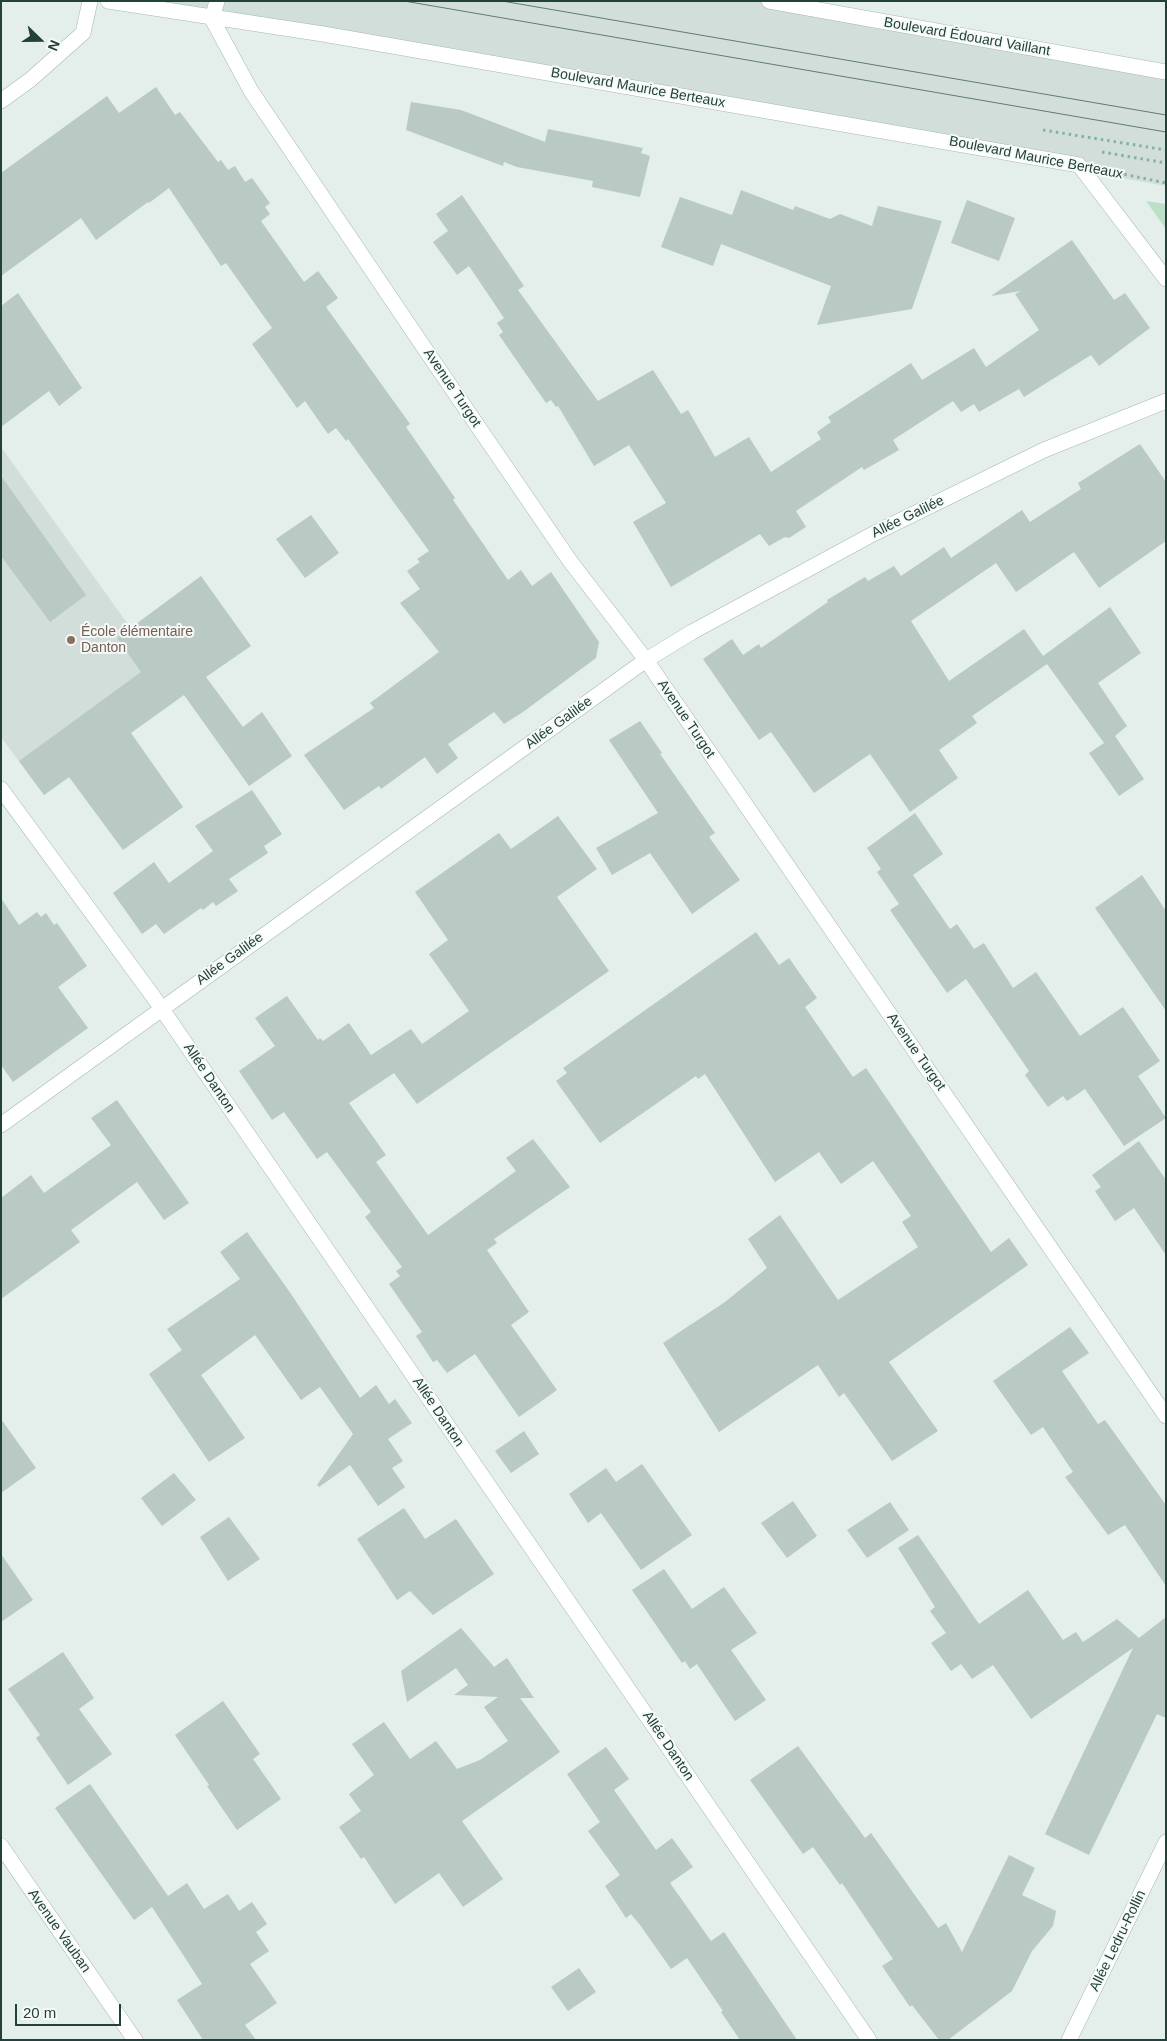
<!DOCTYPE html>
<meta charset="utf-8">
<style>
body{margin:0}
#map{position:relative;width:1167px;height:2041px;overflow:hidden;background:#e4eeea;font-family:Arial,sans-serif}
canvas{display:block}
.frame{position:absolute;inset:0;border:2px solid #22413a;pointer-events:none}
.north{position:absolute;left:15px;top:15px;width:50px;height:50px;-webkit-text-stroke:4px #f5faf8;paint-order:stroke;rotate:112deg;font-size:14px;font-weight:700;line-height:20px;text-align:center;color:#22413a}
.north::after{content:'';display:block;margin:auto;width:18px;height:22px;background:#22413a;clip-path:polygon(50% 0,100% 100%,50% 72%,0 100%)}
.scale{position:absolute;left:15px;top:2004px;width:106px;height:22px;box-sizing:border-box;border:2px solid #22413a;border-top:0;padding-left:6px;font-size:15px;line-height:18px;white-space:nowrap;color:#22413a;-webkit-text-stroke:4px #f5faf8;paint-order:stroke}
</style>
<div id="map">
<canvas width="1167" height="2041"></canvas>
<div class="frame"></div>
<div class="north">N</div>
<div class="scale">20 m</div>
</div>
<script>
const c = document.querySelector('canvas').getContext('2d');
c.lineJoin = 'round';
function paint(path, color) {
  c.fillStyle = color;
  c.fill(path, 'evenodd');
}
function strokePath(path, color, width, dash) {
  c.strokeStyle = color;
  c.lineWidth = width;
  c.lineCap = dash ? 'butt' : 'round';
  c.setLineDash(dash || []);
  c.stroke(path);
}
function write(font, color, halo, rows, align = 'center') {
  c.font = font + ' Arial,sans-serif';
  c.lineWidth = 4;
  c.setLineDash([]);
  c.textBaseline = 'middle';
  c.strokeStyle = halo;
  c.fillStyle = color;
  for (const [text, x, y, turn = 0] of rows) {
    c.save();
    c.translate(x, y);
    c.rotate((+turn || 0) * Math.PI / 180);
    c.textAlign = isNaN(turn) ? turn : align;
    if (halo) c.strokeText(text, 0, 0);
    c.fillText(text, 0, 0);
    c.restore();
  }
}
paint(new Path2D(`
 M142,1H788L1166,65V186Z
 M1,447L180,697L44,795L1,737Z`), '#d2ded9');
paint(new Path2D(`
 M1146,201L1166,204V229Z`), '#bce0c7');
paint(new Path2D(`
 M156,87L175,115L180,112L218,162L221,160L228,170L235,166L245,182L252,178L270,203L265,207L270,214L261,221L304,282L318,271L338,298L326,307L410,424L406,427L455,498L453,500L508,580L521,570L532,586L551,572L599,642L596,658L523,712L504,724L494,712L448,744L458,758L437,774L425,757L381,789L379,786L344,810L304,755L374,708L370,703L439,652L400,603L420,589L407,571L420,562L417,559L429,551L348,439L346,441L336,428L328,434L305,401L297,408L252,344L272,328L226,263L221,266L169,188L149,203L148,202L96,240L81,218L1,276V173L107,96L119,113Z
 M411,102L461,110L545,142L548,129L643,148L641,153L650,156L640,197L592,187L593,181L517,167L504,162L503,166L406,130Z
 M741,190L793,210L795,206L830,219L840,214L872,226L878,206L942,221L912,309L817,325L831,286L721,244L713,266L661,247L680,197L732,215Z
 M462,195L524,286L518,290L598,401L653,370L681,414L688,410L715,457L749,437L771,472L821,439L817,432L831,422L828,417L911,363L922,380L974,348L986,367L1039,330L1015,294L1021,291L991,296L1072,240L1114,300L1125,293L1150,328L1099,366L1091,355L1024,397L1019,389L979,412L974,404L961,412L953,401L893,440L899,450L864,470L862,467L796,511L806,527L789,538L785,537L769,546L760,534L671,587L633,522L666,503L629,445L594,466L558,406L556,407L551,400L546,403L499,335L503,332L497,323L504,318L469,266L457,275L433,242L448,231L436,214Z
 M967,200L1015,218L999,261L951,243Z
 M18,293L82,388L59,406L49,391L1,427V306Z
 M1140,444L1166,482V541L1099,588L1074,552L1016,592L996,563L911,621L949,681L1024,629L1043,656L1110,607L1141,653L1098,683L1127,726L1115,736L1144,779L1119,796L1089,753L1104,743L1047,664L972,716L977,723L939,750L958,778L910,812L870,754L814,793L771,732L759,740L703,659L732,639L743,655L759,644L761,648L828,602L827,600L865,577L868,581L894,566L901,576L944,547L951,558L1022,510L1030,522L1081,489L1078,483Z
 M1,476L86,595L50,622L1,556Z
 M311,515L339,553L305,578L276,539Z
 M201,576L251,646L206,677L243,727L262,712L292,756L249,786L184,695L131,733L183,807L123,850L69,777L44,795L19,761L141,672L117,638Z
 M640,721L662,753L660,754L715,833L709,837L740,880L692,914L650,853L612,875L596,848L658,813L609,740Z
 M252,790L282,834L264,846L268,853L229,879L238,891L216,906L213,902L203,910L201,908L164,934L156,924L142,934L113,893L154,862L169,883L213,851L195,826Z
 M915,813L943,854L913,875L950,929L957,924L974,949L984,943L1013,988L1036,972L1080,1036L1123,1007L1160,1061L1138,1076L1166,1118L1124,1146L1085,1089L1067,1101L1063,1096L1048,1107L1025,1075L1029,1071L966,979L947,993L890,910L899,904L877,872L881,869L867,848Z
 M558,816L597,869L557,897L609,971L417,1104L394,1073L349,1103L386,1155L376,1162L428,1235L516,1171L506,1158L533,1139L570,1187L494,1239L497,1243L487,1250L529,1312L511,1325L557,1390L519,1417L475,1354L447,1373L437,1360L433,1362L416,1336L422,1332L389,1284L400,1276L396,1271L402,1267L365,1217L371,1212L327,1152L317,1159L284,1112L272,1120L239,1071L275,1046L255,1018L287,996L318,1040L320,1038L323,1041L349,1023L371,1055L411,1029L422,1044L469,1011L429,954L448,940L415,892L499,833L511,849Z
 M1142,875L1166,911V1011L1095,908Z
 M1,898L19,925L37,912L41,917L46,913L54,925L57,923L87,966L58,987L88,1028L13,1082L1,1065Z
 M756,932L779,965L789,958L817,998L805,1007L853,1077L866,1068L991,1252L1009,1238L1028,1265L889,1362L938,1431L892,1461L844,1393L839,1397L818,1365L719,1432L663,1343L725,1302L767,1268L748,1239L780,1215L838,1300L918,1247L902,1222L911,1216L873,1161L841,1184L819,1152L775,1182L705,1074L698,1079L696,1076L600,1143L556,1081L567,1073L563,1068Z
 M117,1100L189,1203L164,1220L137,1182L71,1230L80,1242L1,1299V1198L31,1175L44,1193L111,1145L91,1118Z
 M1139,1141L1166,1180V1255L1134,1208L1115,1221L1095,1191L1101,1187L1092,1175Z
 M247,1232L289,1291L360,1398L376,1385L389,1404L395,1399L412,1423L388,1439L403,1461L392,1468L405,1487L378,1506L350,1465L319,1487L317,1485L353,1434L320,1387L301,1400L255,1335L201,1375L245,1438L209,1462L149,1374L182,1350L167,1329L240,1279L220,1252Z
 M1070,1327L1089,1353L1062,1371L1098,1424L1105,1420L1166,1505V1586L1125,1525L1108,1535L1065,1477L1073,1472L1043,1427L1031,1435L993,1381Z
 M1,1419L36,1468L1,1493Z
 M524,1431L539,1454L511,1473L495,1451Z
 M642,1464L692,1535L641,1570L601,1513L588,1523L569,1494L606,1468L616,1482Z
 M174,1473L196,1500L162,1526L141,1498Z
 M793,1501L817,1536L787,1558L761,1523Z
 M890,1502L909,1530L867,1558L847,1530Z
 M404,1508L425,1539L456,1519L494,1574L433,1615L410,1591L397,1600L357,1539Z
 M229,1517L260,1559L228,1581L200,1537Z
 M918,1535L979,1624L1028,1590L1063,1640L1076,1632L1083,1642L1117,1619L1139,1638L1166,1617V1718L1157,1714L1089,1855L1045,1834L1133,1648L1031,1719L993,1665L972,1679L961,1664L951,1671L931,1643L946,1633L930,1611L935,1607L898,1548Z
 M1,1554L33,1600L1,1622Z
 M664,1569L692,1609L724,1587L757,1633L731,1650L766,1700L735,1721L697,1664L690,1669L685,1661L682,1663L632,1590Z
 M461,1628L494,1667L507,1658L534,1698H520L560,1752L462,1821L503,1879L463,1907L439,1873L395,1904L364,1857L361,1859L339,1827L361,1811L349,1794L374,1775L352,1744L384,1722L410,1759L436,1741L457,1769L480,1760L508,1741L484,1707L498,1697L454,1695L468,1685L456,1668L407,1702L401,1671Z
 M63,1652L94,1698L79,1709L112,1754L68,1785L36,1738L40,1735L8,1689Z
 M223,1701L260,1754L253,1759L281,1799L237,1830L207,1786L209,1785L175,1735Z
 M798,1746L865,1838L871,1833L938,1928L946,1923L962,1952L1009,1855L1035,1868L1022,1895L1056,1911L1053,1926L1032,1951L1012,1991L948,2040H939L912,2005L910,2007L882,1966L893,1959L842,1883L840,1885L813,1847L803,1854L750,1780Z
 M606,1747L629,1779L614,1790L656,1850L672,1838L693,1867L670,1883L711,1941L724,1932L797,2040H740L721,2012L723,2011L687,1958L671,1969L640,1925L631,1914L626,1918L605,1886L620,1875L588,1831L600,1822L567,1774Z
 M90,1784L168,1896L187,1883L204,1909L228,1894L239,1911L252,1902L267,1924L256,1932L269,1951L250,1964L277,2003L245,2025L256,2040H203L177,2000L202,1984L152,1907L134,1920L55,1808Z
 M579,1968L596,1992L568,2011L551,1987Z`), '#b9c9c3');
const street = new Path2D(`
 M108,1L323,34L1079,165L1166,279
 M769,1L1166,72
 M212,19L251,91L425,349L570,561L646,660L1166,1416
 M212,19L217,1
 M1,101L30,80L83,33L90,1
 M1,789L155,999L869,2040
 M1,1125L646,660L692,632L873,534L1044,450L1166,401
 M1,1846L135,2040
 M1069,2040L1166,1842`);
strokePath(street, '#a6b7b2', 16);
strokePath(new Path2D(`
 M1043,130L1166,150
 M1102,152L1166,163
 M1118,173L1166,183`), '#83b3a6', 3, [2.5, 4]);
strokePath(street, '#fff', 15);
strokePath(new Path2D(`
 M404,1L1166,132
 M502,1L1166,115`), '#5d7c75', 1);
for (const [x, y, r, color] of [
 [71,640,5,"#8d6e63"]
]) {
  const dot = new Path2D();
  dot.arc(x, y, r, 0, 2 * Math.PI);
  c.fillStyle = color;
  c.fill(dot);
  strokePath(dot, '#f5faf8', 2);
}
write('14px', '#22413a', '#f5faf8', [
 ["Boulevard Édouard Vaillant",967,37,10],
 ["Boulevard Maurice Berteaux",638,88,10],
 ["Boulevard Maurice Berteaux",1036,158,11],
 ["Avenue Turgot",452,388,56],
 ["Allée Galilée",908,517,-26],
 ["Avenue Turgot",686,719,56],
 ["Allée Galilée",559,723,-36],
 ["Allée Galilée",230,959,-36],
 ["Avenue Turgot",916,1052,55],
 ["Allée Danton",209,1078,56],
 ["Allée Danton",438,1412,56],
 ["Allée Danton",668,1746,56],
 ["Avenue Vauban",59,1931,55],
 ["Allée Ledru-Rollin",1118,1941,-64]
]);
write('14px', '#785e54', '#f5faf8', [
 ["École élémentaire",81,632],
 ["Danton",81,648]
], 'left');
</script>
